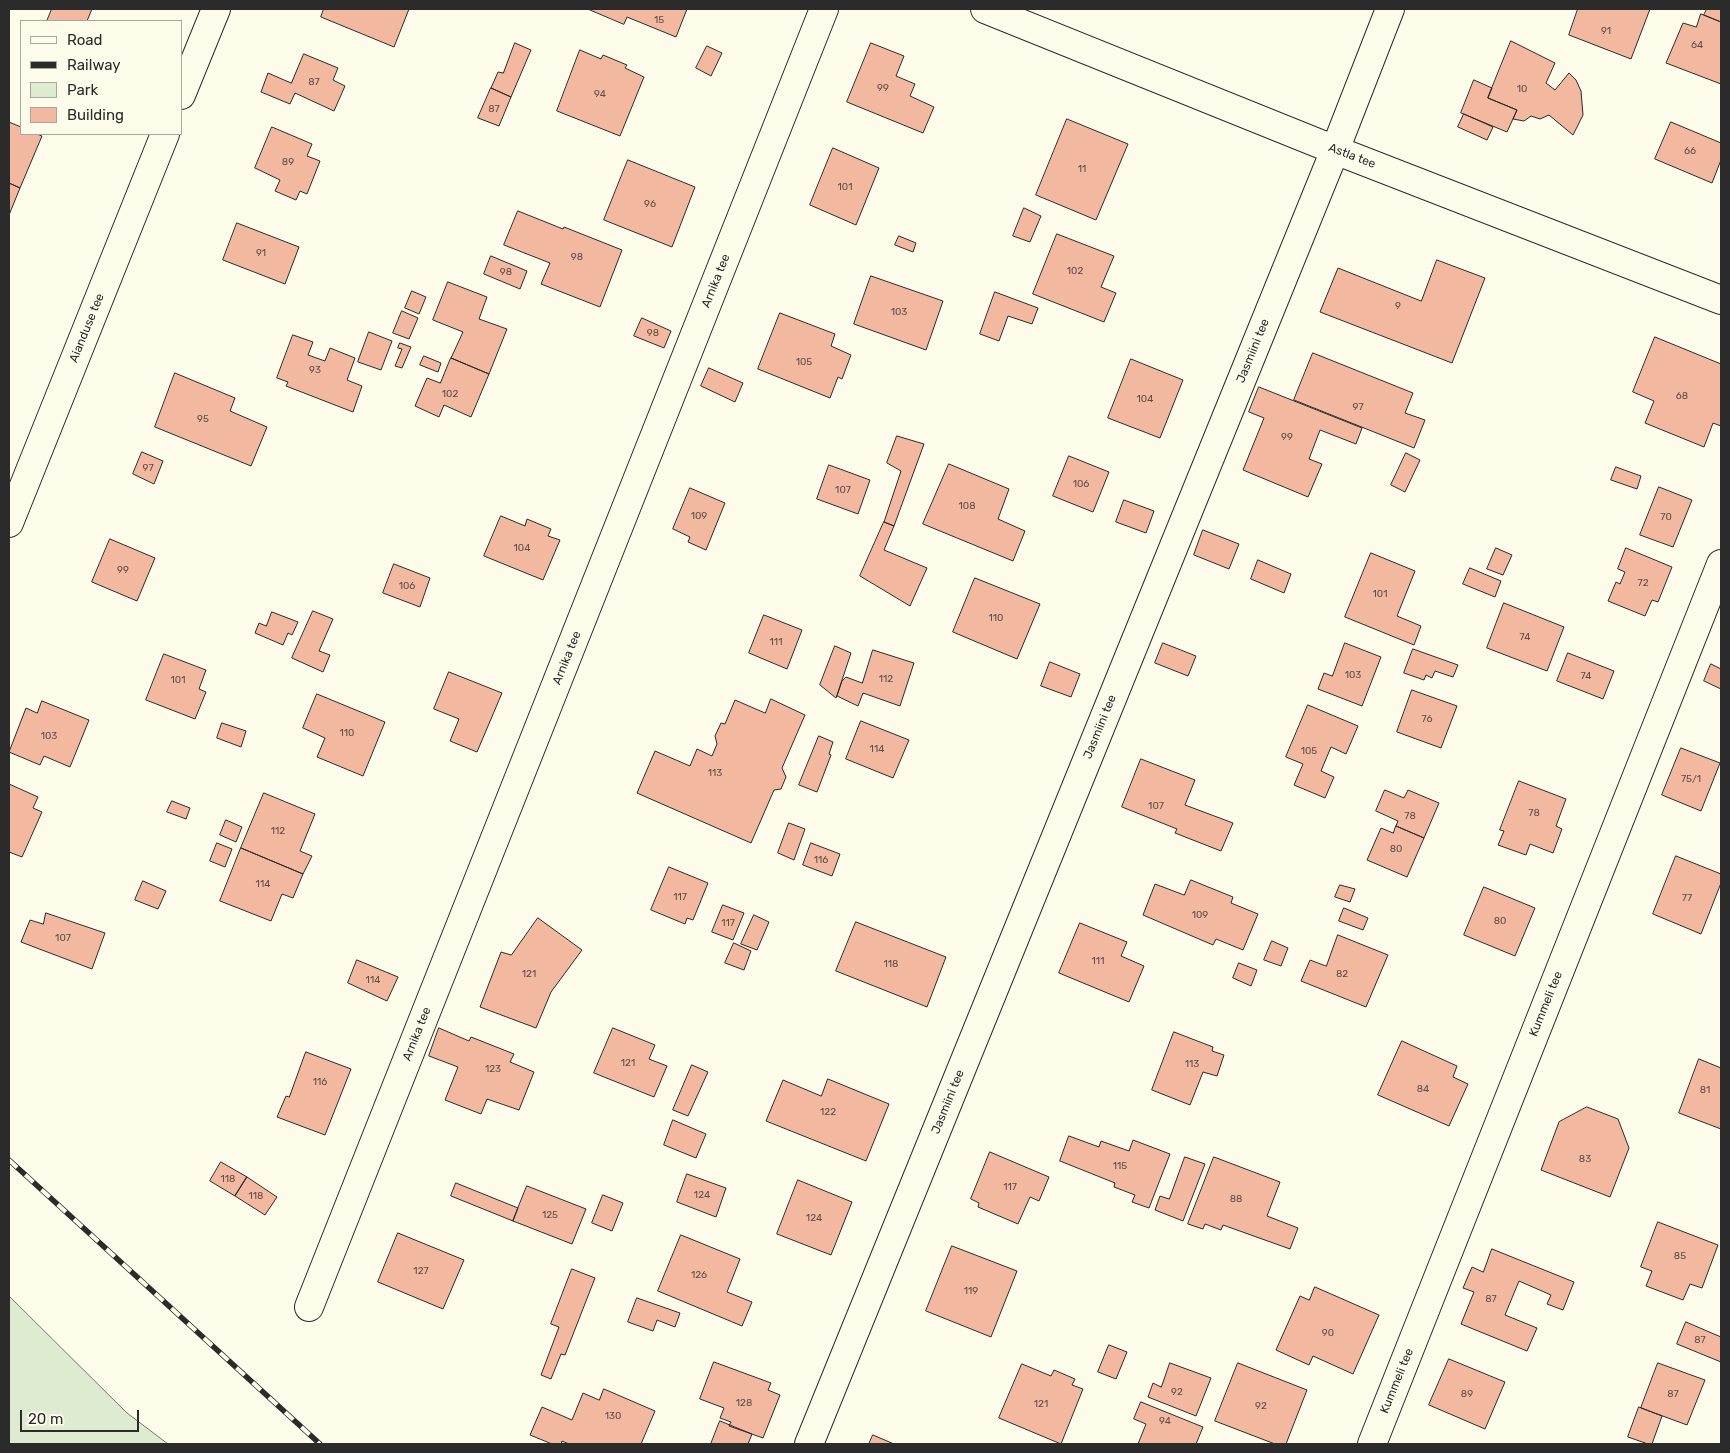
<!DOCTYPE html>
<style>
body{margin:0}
#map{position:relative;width:1730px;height:1453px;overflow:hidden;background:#fdfbea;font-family:Rubik,sans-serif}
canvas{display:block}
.frame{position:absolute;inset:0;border:10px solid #2b2b2b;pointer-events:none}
.legend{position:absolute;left:20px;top:20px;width:162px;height:115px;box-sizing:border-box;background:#fdfbea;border:1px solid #a9a89e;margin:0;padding:6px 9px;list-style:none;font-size:15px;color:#2b2b2b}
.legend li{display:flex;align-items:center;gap:10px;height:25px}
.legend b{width:25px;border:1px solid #a9a89e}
.scale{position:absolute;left:20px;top:1410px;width:119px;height:22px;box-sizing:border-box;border:2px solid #2b2b2b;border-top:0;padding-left:6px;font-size:15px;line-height:18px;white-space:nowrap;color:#2b2b2b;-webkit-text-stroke:4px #fdfbea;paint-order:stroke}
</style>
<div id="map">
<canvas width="1730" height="1453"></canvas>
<div class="frame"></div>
<ul class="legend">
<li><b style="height:6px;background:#fdfbea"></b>Road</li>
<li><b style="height:6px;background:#2b2b2b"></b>Railway</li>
<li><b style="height:14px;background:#deebd1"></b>Park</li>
<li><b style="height:14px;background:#f2b8a0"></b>Building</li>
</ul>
<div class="scale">20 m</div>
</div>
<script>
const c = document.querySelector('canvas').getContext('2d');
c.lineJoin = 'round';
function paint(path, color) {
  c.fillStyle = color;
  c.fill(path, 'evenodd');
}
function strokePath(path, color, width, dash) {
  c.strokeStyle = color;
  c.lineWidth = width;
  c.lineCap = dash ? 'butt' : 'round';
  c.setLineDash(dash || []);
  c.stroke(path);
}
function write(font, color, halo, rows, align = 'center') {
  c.font = font + ' Rubik,sans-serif';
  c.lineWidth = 4;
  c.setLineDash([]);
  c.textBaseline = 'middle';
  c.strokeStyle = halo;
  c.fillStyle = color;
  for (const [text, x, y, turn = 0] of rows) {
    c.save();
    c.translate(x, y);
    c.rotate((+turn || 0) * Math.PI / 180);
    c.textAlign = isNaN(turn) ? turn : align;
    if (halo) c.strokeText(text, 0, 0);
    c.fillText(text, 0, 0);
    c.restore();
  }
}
const green = new Path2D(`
 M9,1296L127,1413L168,1444H9Z`);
paint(green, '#deebd1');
strokePath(green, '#74746e', 1);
const building = new Path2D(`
 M52,9H92L87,21H47Z
 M324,9H409L394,47L321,17Z
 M588,9H687L676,37L627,17L624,24Z
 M1578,9H1650L1631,59L1569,35Z
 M1707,9H1721V22L1704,15Z
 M1701,14L1721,22V84L1666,63L1683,23L1696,27Z
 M1511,41L1555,63L1546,83L1555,90L1569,73L1576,80L1581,91L1583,115L1573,135L1549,115L1540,119L1531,116L1524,121L1513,119L1517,110L1488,98Z
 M515,43L531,50L511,97L491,88L498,72L503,73Z
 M871,43L904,56L896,76L915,84L910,96L934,107L923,133L847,102Z
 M707,46L722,53L711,76L696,68Z
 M580,50L601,59L603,55L627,65L625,68L644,77L620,136L557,111Z
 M304,54L338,68L333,80L345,86L334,111L295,93L290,104L261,92L268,73L291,83Z
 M1474,80L1492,88L1488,98L1517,110L1507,132L1461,113Z
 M491,88L511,97L499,126L478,118Z
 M1464,114L1493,127L1487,140L1458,127Z
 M1067,119L1128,144L1096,220L1036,195Z
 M9,122L21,127V134H37L42,136L20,188L9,183Z
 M1671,122L1721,143V160L1712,183L1655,159Z
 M272,127L312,144L307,156L320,161L307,194L300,191L296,200L275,191L280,180L255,168Z
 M833,148L879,168L856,225L810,205Z
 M628,160L695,187L672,247L604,220Z
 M9,183L20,188L9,215Z
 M1024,208L1041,216L1030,242L1013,236Z
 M518,211L563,229L564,227L622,250L600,307L541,284L550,263L504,245Z
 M237,223L299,247L285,284L223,260Z
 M1057,234L1114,256L1101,287L1116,293L1104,322L1033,294Z
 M899,236L916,243L913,252L895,245Z
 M491,256L527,271L520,289L484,274Z
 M1437,260L1485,278L1452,363L1320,312L1338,268L1421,301Z
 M871,276L943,301L926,350L854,324Z
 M448,282L487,297L479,319L507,329L489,374L451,358L463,332L433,320Z
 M412,291L426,297L419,314L405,308Z
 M995,292L1038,308L1032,324L1008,316L999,341L980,334Z
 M402,311L418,318L409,339L393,333Z
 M780,313L835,334L831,346L851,355L842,379L838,377L830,398L758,369Z
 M642,318L671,331L664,348L634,336Z
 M369,332L392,341L381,370L358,362Z
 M293,335L313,342L308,355L325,361L330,348L355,358L347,380L362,386L353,412L286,386L288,382L277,378Z
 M1655,337L1721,364V426L1713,423L1704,447L1645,423L1654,401L1633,392Z
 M400,343L411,347L402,368L395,366L402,349L398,348Z
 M1313,353L1413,393L1405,413L1425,420L1414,448L1294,400Z
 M424,356L441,363L438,372L420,365Z
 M451,358L489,374L471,417L444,405L439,417L415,406L427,378L440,383Z
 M1131,359L1183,380L1160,438L1108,418Z
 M709,368L743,383L735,402L701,386Z
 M175,373L235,398L230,411L267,427L251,466L155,427Z
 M1259,387L1362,428L1356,444L1320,430L1309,459L1322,464L1308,497L1243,470L1264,418L1249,412Z
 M897,436L924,444L894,526L884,522L901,471L887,463Z
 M142,452L163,461L154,484L133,474Z
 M1406,453L1420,460L1405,492L1391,485Z
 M1069,456L1109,472L1093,512L1053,496Z
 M949,464L1009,489L998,519L1025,531L1013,561L923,524Z
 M829,465L870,480L858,514L817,499Z
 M1616,467L1641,476L1637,489L1611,480Z
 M1659,487L1692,500L1673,547L1640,535Z
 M690,488L725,503L706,550L688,542L690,537L673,529Z
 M1124,500L1154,511L1146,533L1116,522Z
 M501,516L525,526L527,519L551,529L548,536L560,540L543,580L484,556Z
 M884,522L894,526L884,550L927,568L910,606L860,576Z
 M1203,530L1239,544L1229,569L1194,555Z
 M110,539L155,558L137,601L92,582Z
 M1496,548L1512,555L1503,575L1487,569Z
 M1626,548L1672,567L1658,602L1652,600L1645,616L1608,601L1616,582L1620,584L1625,572L1618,569Z
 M1371,553L1415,571L1397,616L1421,626L1414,645L1345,617Z
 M1258,560L1291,574L1284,593L1251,579Z
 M394,564L430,578L420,607L383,593Z
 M1470,568L1501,581L1495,597L1463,584Z
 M975,578L1040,604L1017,659L953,632Z
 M1504,603L1564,627L1547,671L1487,648Z
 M313,611L333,619L319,651L330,655L323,672L292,658Z
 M272,612L298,622L292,635L288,633L283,645L255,633L259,623L266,626Z
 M764,615L802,630L787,669L749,653Z
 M1163,643L1196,656L1188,676L1155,663Z
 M1345,643L1381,657L1362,706L1318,689L1324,673L1332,676Z
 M835,646L851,653L836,698L820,685Z
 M1413,649L1458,665L1453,677L1435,671L1432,678L1426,675L1424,680L1404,673Z
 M873,650L914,663L900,706L863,693L858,706L837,696L842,681L846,677L862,683Z
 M1568,653L1614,671L1603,699L1557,681Z
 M164,654L206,670L199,689L206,692L195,719L146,700Z
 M1050,662L1080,674L1071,697L1041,686Z
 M1711,664L1721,669V689L1704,681Z
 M449,672L502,693L477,752L450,741L459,719L434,709Z
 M1412,690L1457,706L1441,748L1397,732Z
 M317,694L385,722L363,776L317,757L325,738L303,728Z
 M771,699L805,715L782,768L786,777L781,789L774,790L751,843L637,793L655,751L690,766L697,749L712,756L717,744L715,736L721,723L725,724L735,700L765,713Z
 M42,701L89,720L70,767L44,756L40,765L9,752L26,708L37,713Z
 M1308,705L1358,726L1346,754L1331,747L1321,771L1334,777L1325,798L1294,785L1303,764L1286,757Z
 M861,721L909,740L893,778L846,759Z
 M222,723L246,731L241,747L217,738Z
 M819,736L833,742L829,754L831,755L817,792L799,785Z
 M1681,748L1720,763L1701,811L1662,795Z
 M1141,759L1195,780L1185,805L1233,823L1221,851L1175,833L1177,829L1122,807Z
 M1519,781L1566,799L1556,826L1562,829L1553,853L1530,844L1526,855L1498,845L1504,831L1500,830Z
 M9,784L38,797L33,808L42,812L22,857L9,852Z
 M1385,790L1404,798L1408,790L1439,803L1424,838L1396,826L1398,821L1376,811Z
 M264,793L315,814L300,851L312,856L303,874L241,848Z
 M172,801L190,808L186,819L167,812Z
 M226,820L242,827L236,842L220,835Z
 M789,823L805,829L794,860L778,853Z
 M1396,826L1424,838L1407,877L1367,860L1381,828L1393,833Z
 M217,843L232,849L225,867L210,861Z
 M811,843L840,854L832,876L803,865Z
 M241,848L303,874L293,898L282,894L271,921L220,901Z
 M1676,856L1721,874V883L1701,934L1653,914Z
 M669,867L708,883L693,920L687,918L685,924L651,910Z
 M1191,880L1233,897L1231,903L1258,914L1243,950L1216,939L1213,945L1143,915L1155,884L1184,895Z
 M143,881L166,891L158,909L135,900Z
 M1340,885L1355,889L1350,902L1335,897Z
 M1484,887L1535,908L1515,956L1464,935Z
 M723,905L744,913L733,940L712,932Z
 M1344,908L1368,918L1363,930L1339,921Z
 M46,913L105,933L92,969L21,942L30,920L43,924Z
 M754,915L769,922L757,950L741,944Z
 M538,918L582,950L551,992L536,1028L480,1007L501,952L511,955Z
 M856,922L946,957L927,1007L836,971Z
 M1080,923L1127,942L1121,956L1144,966L1129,1002L1059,973Z
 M1338,935L1388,955L1366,1007L1301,981L1310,960L1326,966Z
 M1272,941L1288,948L1281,966L1264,960Z
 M734,943L751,951L744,970L725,963Z
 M357,960L398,977L387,1001L348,983Z
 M1239,963L1257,970L1251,986L1233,978Z
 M439,1028L469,1041L471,1037L514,1054L510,1062L534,1072L519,1110L487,1099L481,1114L445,1100L458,1067L429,1056Z
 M613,1028L655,1045L649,1059L667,1066L654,1097L594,1073Z
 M1174,1032L1213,1047L1212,1051L1224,1055L1217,1076L1203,1072L1190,1105L1152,1090Z
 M1402,1041L1457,1066L1453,1077L1468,1084L1449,1126L1378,1095Z
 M306,1052L351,1069L325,1135L277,1117L286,1096L289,1097Z
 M1699,1059L1721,1068V1129L1679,1113Z
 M692,1065L708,1072L688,1116L673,1110Z
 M828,1079L889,1104L866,1161L766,1121L783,1080L821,1096Z
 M1587,1107L1618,1119L1629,1148L1610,1197L1541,1170L1559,1122Z
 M673,1120L706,1134L696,1158L664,1145Z
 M1069,1136L1099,1147L1101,1141L1129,1151L1133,1140L1170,1154L1149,1208L1132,1202L1135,1195L1114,1187L1115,1183L1060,1161Z
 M990,1152L1049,1177L1039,1201L1030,1197L1018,1224L978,1207L979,1203L971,1199Z
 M1185,1157L1205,1164L1183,1221L1155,1210L1160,1196L1169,1199Z
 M1214,1157L1280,1182L1267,1216L1298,1228L1290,1249L1223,1225L1221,1230L1205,1224L1203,1229L1188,1224Z
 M221,1162L247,1177L235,1196L210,1181Z
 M687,1174L726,1188L716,1217L677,1202Z
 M247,1177L277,1197L265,1215L235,1196Z
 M798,1180L852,1202L831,1255L777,1234Z
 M456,1183L518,1208L513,1221L451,1196Z
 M527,1186L586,1209L572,1244L513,1221Z
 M603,1195L623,1203L612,1231L592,1223Z
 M1658,1222L1718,1245L1702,1288L1690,1284L1683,1300L1646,1286L1652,1271L1641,1267Z
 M398,1233L464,1260L443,1309L378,1282Z
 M681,1235L740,1259L727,1292L752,1302L742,1326L658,1291Z
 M952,1246L1017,1271L991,1337L926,1311Z
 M1492,1249L1574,1282L1563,1310L1547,1304L1551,1295L1519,1281L1505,1315L1537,1328L1527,1351L1461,1324L1474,1292L1463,1288L1472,1267L1483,1272Z
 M572,1269L595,1278L565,1355L561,1354L551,1379L541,1375L559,1327L551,1324Z
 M1315,1287L1379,1315L1353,1374L1313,1356L1309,1365L1276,1350L1300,1296L1309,1300Z
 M637,1298L680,1313L675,1327L657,1320L653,1331L628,1322Z
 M1686,1322L1721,1337V1362L1677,1344Z
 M1109,1345L1127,1352L1116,1379L1098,1372Z
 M1449,1359L1505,1382L1485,1429L1429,1405Z
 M714,1362L771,1383L768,1390L780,1395L763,1438L729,1426L731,1422L720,1418L724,1408L700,1399Z
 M1170,1363L1211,1378L1196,1416L1148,1397L1153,1383L1161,1387Z
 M1238,1363L1307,1390L1286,1444H1275L1215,1421Z
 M1658,1363L1705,1380L1687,1425L1641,1408Z
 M1022,1364L1051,1376L1054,1370L1075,1379L1072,1385L1083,1389L1061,1444L999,1418Z
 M604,1389L655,1411L641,1444H569L562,1441L561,1444H552L530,1435L542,1407L572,1420L583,1393L599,1400Z
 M1141,1402L1203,1427L1196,1444H1138L1146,1424L1134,1419Z
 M1639,1407L1662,1416L1652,1444H1648L1628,1437Z
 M720,1421L752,1434L748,1444H711Z
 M873,1435L894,1444H869Z`);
paint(building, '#f2b8a0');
strokePath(building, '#2b2b2b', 1);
const minor = new Path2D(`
 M985,9L1335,150L1721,300
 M181,95L216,9
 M9,523L165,134
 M309,1307L824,9
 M809,1444L1335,150L1390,9
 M1372,1444L1721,564`);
strokePath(minor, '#2b2b2b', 30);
strokePath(minor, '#fdfbea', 28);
const rail = new Path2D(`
 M9,1160L320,1444`);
strokePath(rail, '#2b2b2b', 5.5);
strokePath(rail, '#fdfbea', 4, [11]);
write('10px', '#5d4e48', null, [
 ["15",659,20],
 ["91",1606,31],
 ["64",1697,45],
 ["87",314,82],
 ["99",883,88],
 ["10",1522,89],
 ["94",600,94],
 ["87",494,109],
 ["66",1690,151],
 ["89",288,162],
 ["11",1082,169],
 ["101",845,187],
 ["96",650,204],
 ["91",261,253],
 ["98",577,257],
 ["102",1075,271],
 ["98",506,272],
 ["9",1398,306],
 ["103",899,312],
 ["98",653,333],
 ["105",804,362],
 ["93",315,370],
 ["102",450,394],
 ["68",1682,396],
 ["104",1145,399],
 ["97",1358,407],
 ["95",203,419],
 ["99",1287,437],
 ["97",148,468],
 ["106",1081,484],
 ["107",843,490],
 ["108",967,506],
 ["109",699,516],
 ["70",1666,517],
 ["104",522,548],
 ["99",123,570],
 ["72",1643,583],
 ["106",407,586],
 ["101",1380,594],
 ["110",996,618],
 ["74",1525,637],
 ["111",776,642],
 ["103",1353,675],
 ["74",1586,676],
 ["112",886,679],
 ["101",178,680],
 ["76",1427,719],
 ["110",347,733],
 ["103",49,736],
 ["114",877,749],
 ["105",1309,751],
 ["113",715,773],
 ["75/1",1691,779],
 ["107",1156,806],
 ["78",1534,813],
 ["78",1410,816],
 ["112",278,831],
 ["80",1396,849],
 ["116",821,860],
 ["114",263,884],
 ["117",680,897],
 ["77",1687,898],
 ["109",1200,915],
 ["80",1500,921],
 ["117",728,923],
 ["107",63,938],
 ["111",1098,961],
 ["118",891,964],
 ["121",529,974],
 ["82",1342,974],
 ["114",373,980],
 ["121",628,1063],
 ["113",1192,1064],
 ["123",493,1069],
 ["116",320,1082],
 ["84",1423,1089],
 ["81",1705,1090],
 ["122",828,1112],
 ["83",1585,1159],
 ["115",1120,1166],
 ["118",228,1179],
 ["117",1010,1187],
 ["124",702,1195],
 ["118",256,1196],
 ["88",1236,1199],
 ["125",550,1215],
 ["124",814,1218],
 ["85",1680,1256],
 ["127",421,1271],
 ["126",699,1275],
 ["119",971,1291],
 ["87",1491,1299],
 ["90",1328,1333],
 ["87",1700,1340],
 ["92",1177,1392],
 ["89",1467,1394],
 ["87",1673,1394],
 ["128",744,1403],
 ["121",1041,1404],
 ["92",1261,1406],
 ["130",613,1416],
 ["94",1165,1421]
]);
write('12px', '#2b2b2b', '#fdfbea', [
 ["Astla tee",1352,156,21],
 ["Arnika tee",716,281,-68],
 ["Aianduse tee",87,328,-68],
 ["Jasmiini tee",1253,351,-68],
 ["Arnika tee",567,658,-68],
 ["Jasmiini tee",1100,727,-68],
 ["Kummeli tee",1546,1004,-68],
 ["Arnika tee",417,1034,-68],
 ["Jasmiini tee",948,1102,-68],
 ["Kummeli tee",1397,1381,-68]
]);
</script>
